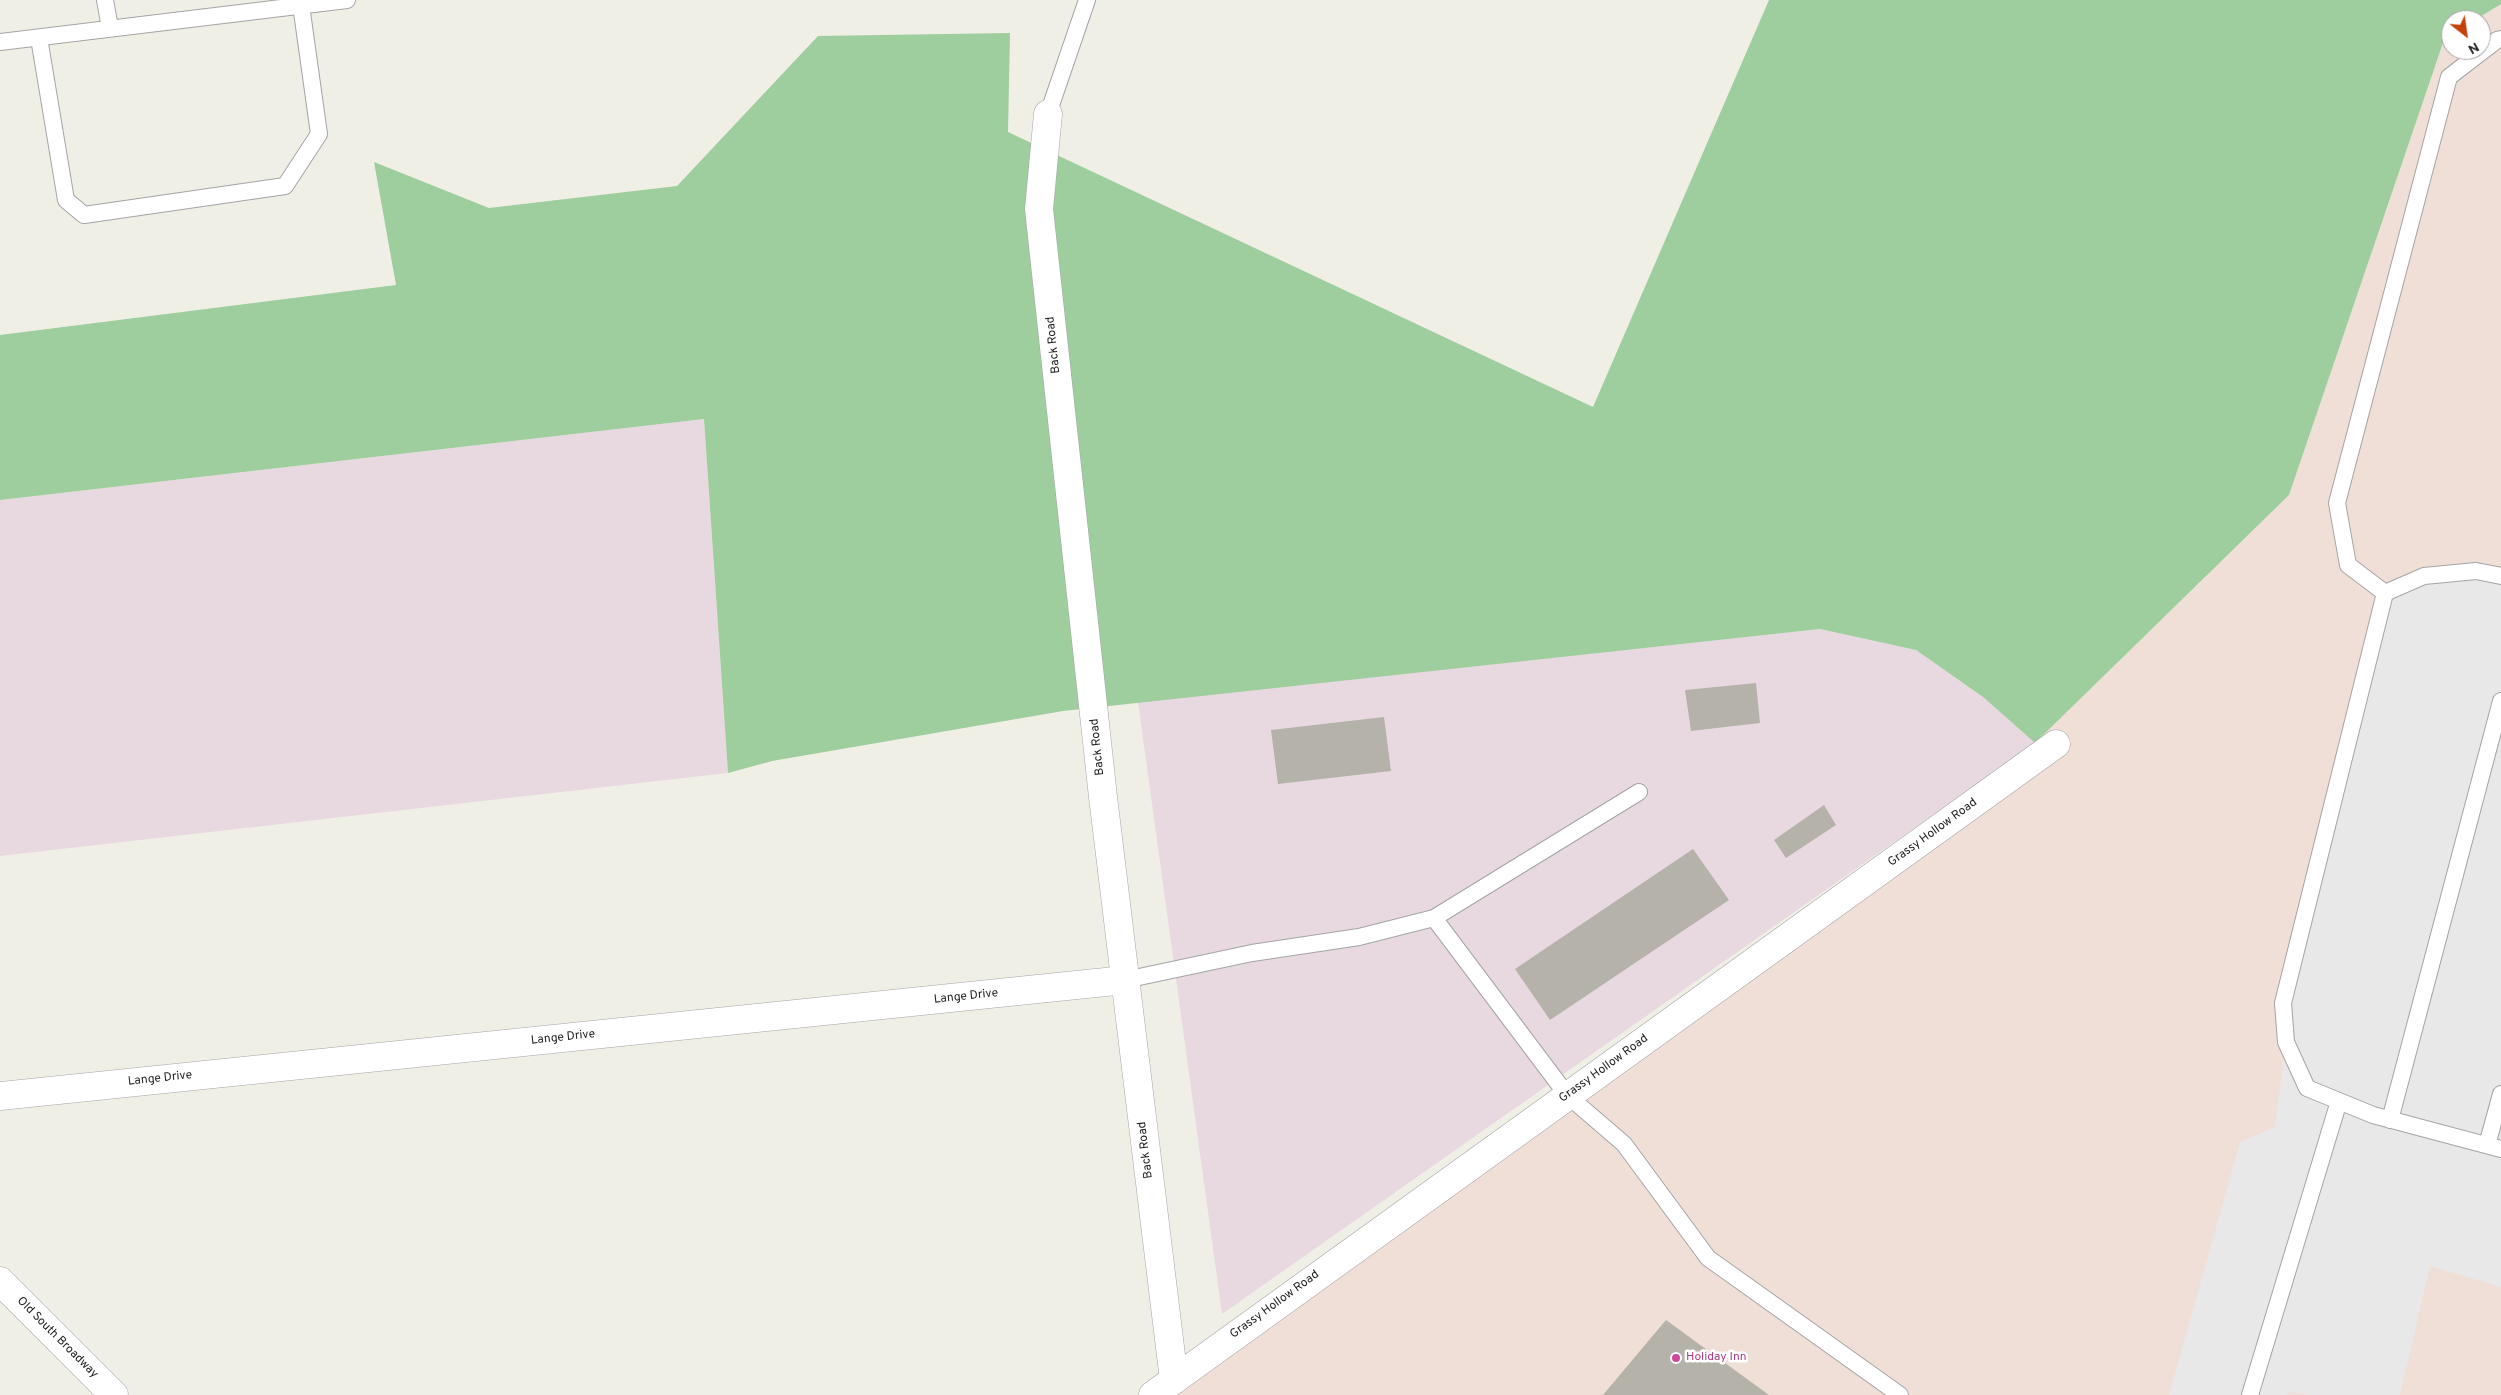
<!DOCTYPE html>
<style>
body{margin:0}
#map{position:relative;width:2501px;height:1395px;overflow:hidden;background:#f0efe6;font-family:Overpass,sans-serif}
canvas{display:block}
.north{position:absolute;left:2441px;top:10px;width:50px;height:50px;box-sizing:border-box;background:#fff;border:1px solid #a6a6a6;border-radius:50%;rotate:150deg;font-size:14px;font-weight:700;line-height:20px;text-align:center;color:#202020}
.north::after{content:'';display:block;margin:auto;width:18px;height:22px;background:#c4410b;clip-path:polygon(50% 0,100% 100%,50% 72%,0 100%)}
</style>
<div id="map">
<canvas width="2501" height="1395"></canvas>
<div class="north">N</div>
</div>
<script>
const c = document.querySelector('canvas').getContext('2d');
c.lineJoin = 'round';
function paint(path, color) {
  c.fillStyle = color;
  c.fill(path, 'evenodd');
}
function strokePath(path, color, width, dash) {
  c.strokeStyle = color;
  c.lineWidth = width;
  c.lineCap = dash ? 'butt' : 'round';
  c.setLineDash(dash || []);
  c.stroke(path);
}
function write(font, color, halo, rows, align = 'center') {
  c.font = font + ' Overpass,sans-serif';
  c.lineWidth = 5;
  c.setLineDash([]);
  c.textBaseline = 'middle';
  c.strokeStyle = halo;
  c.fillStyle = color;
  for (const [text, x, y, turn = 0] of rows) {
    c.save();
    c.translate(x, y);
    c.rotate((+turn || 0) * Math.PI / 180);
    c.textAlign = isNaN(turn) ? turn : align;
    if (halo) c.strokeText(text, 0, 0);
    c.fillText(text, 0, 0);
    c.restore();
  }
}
paint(new Path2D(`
 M2501,4V1395H1153L2035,743L2289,495L2444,40L2451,35V50H2481V20H2475Z`), '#efdfd7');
paint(new Path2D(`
 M704,419L728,773L0,856V500Z
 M1820,629L1916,650L1983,697L2035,743L1222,1314L1138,702Z`), '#e8d9e1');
paint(new Path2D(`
 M1769,0H2501V4L2475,20H2451V35L2444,40L2289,495L2035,743L1983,697L1916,650L1820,629L1063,711L772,761L728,773L704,419L0,500V335L396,285L374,162L489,208L677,186L818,36L1010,33L1008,132L1593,407Z`), '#9ecd9e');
paint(new Path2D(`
 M2424,576H2501V1287L2430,1266L2400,1395H2312L2289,1392L2287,1395H2169L2240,1142L2275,1127L2286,1042L2283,1003L2385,593Z`), '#e8e8e8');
paint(new Path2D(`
 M1756,683L1760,723L1691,731L1685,690Z
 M1384,717L1391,771L1278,784L1271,730Z
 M1824,805L1836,825L1786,858L1774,840Z
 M1693,849L1729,900L1550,1020L1515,969Z
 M1666,1320L1769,1395H1603Z`), '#b5b2a9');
const lane = new Path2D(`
 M105,0L110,28
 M39,38L66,200L84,215L285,186L319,134L301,5
 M2501,39L2497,40L2449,77L2337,503L2348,565L2385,593L2424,576L2476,571L2501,576
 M0,42L347,0
 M1048,114L1087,0
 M2385,593L2283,1003L2286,1042L2307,1088L2373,1115L2501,1149
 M1639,792L1434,918L1567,1095L1624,1144L1708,1258L1900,1395
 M1125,980L1252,953L1359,937L1434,918
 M2390,1120L2501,701
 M2487,1145L2501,1094
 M2250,1395L2339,1101`);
const street = new Path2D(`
 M1048,114L1039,209L1103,797L1174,1380
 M0,1096L1125,980
 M0,1281L114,1395
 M1153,1395L2056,744`);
strokePath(lane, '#a4a4a4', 18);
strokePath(street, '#a4a4a4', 29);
strokePath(lane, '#fff', 16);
strokePath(street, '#fff', 28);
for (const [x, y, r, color] of [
 [1676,1358,5,"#d1479c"]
]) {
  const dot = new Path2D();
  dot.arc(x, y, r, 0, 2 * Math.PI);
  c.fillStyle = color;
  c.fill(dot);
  strokePath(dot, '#fff', 2);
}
write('12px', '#202020', '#fff', [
 ["Back Road",1054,345,-96],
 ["Back Road",1098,747,-96],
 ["Grassy Hollow Road",1933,833,-36],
 ["Lange Drive",966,997,-6],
 ["Lange Drive",563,1038,-6],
 ["Grassy Hollow Road",1604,1069,-36],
 ["Lange Drive",160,1079,-6],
 ["Back Road",1146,1150,-97],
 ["Grassy Hollow Road",1275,1305,-36],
 ["Old South Broadway",57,1338,45]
]);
write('12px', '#b23c85', '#fff', [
 ["Holiday Inn",1686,1358]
], 'left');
</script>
